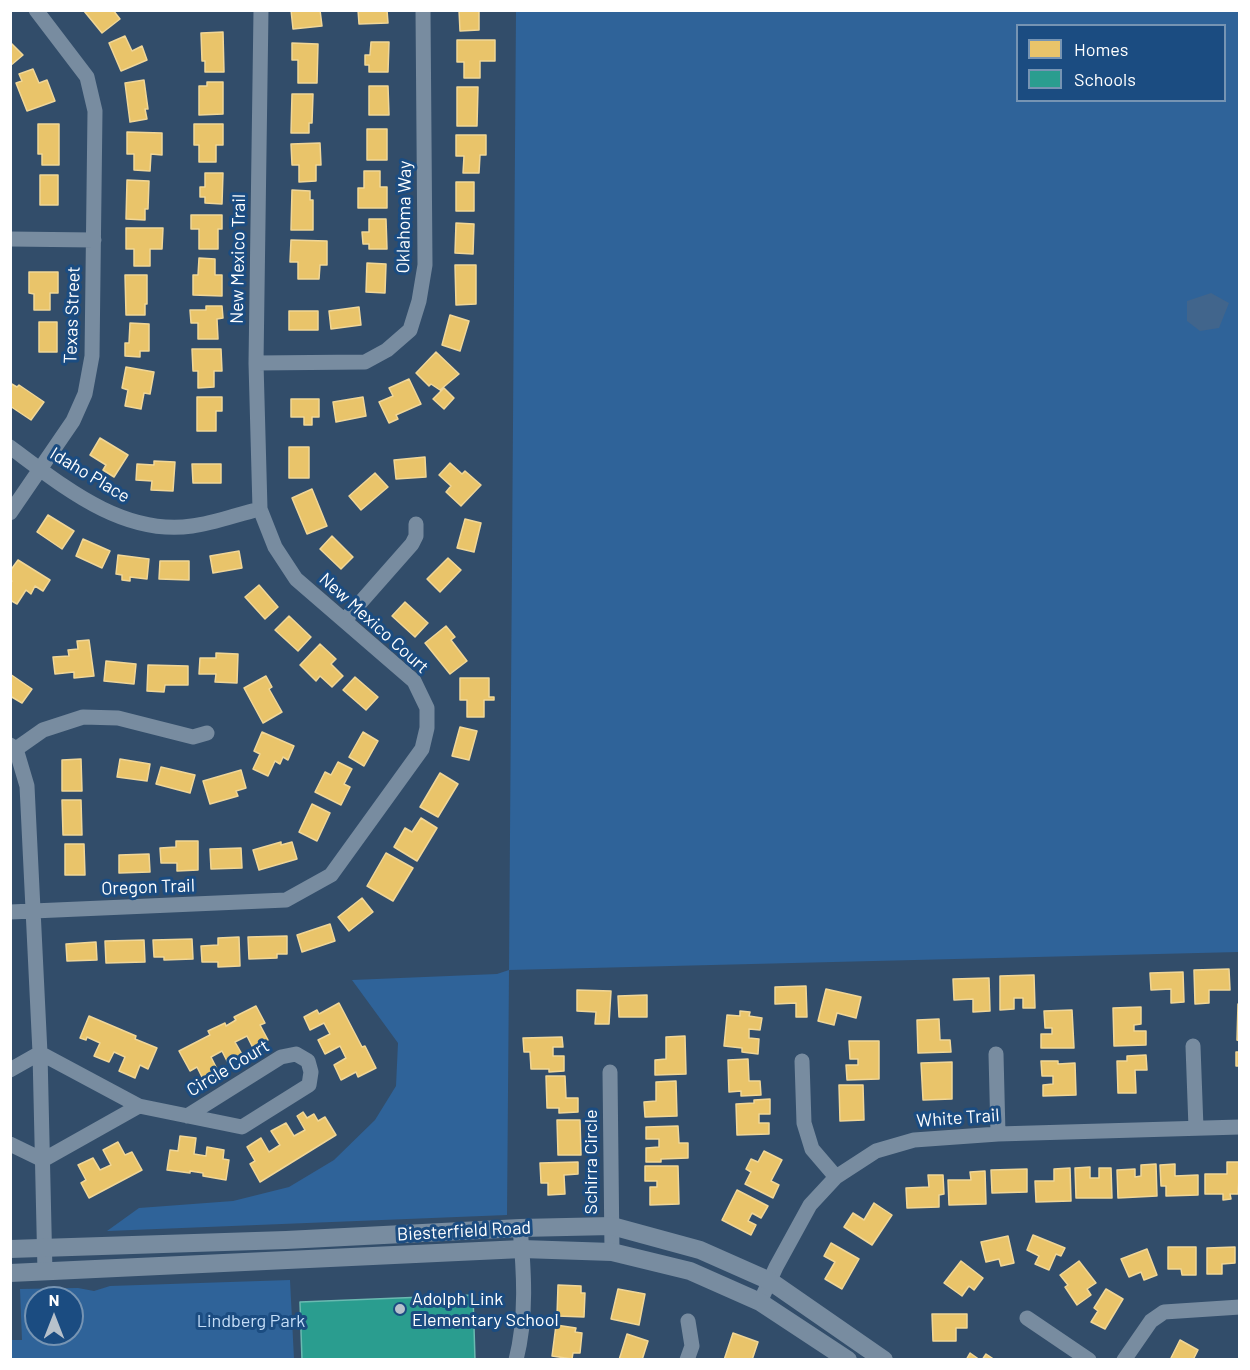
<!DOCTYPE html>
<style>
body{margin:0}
#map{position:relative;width:1250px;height:1370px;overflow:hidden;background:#324d6a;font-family:Barlow,sans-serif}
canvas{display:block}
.frame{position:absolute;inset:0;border:12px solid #fff;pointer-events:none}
.legend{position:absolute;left:1016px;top:24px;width:210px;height:78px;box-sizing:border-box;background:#1b4c81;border:2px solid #7694b3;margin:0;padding:8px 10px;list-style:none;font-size:18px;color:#fff}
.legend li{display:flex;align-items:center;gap:12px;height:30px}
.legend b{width:30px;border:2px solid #7694b3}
.north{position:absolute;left:24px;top:1286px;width:60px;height:60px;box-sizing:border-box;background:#1b4c81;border:2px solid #7694b3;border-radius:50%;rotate:0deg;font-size:16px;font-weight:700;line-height:24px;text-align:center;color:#fff}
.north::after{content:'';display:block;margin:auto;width:21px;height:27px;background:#b7c1cb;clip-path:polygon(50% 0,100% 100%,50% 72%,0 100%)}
</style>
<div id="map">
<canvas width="1250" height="1370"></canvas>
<div class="frame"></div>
<ul class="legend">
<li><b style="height:16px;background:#e9c46a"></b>Homes</li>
<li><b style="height:16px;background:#2a9d8f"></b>Schools</li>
</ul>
<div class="north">N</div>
</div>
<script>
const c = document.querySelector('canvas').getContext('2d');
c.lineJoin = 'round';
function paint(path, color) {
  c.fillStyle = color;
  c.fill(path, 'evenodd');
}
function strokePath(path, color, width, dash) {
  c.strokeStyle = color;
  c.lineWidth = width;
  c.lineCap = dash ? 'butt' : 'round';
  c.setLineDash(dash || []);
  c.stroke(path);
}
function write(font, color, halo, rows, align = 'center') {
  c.font = font + ' Barlow,sans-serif';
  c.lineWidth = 6;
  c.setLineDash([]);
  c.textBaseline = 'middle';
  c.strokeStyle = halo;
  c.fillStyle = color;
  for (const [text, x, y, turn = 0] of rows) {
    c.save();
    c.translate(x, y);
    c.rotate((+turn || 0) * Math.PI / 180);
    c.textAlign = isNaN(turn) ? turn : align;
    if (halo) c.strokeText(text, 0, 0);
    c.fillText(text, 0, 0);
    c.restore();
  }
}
paint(new Path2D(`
 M516,11H1239V952L509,970L507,1215L107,1231L139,1208L233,1201L289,1187L334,1160L375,1120L396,1086L398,1043L352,980L497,974L509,970ZM1018,26H1224V100H1018Z
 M290,1280L294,1359H11V1340H22L20,1289L78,1288L94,1291L110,1286ZM36,1298H72V1334H36Z`), '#2f6399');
paint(new Path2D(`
 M1211,293L1229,303L1219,328L1200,331L1187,321V301Z`), '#41658c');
const homes = new Path2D(`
 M113,10L120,19L102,33L84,11Z
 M291,10H320L322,26L293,29Z
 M358,10H387L388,23L359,24Z
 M459,10H479V30L460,31Z
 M223,32L224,72H205V61H202L201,33Z
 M125,36L132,51L142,46L147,60L121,71L109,43Z
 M457,40H495V61H480V78H464V62H457Z
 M10,42L23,55L10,66Z
 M371,42H389L388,72H369V65H365V55H370Z
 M292,43L318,44L317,83H298V60H292Z
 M33,69L39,83L47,80L55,101L27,111L16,83L22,81L19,74Z
 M144,80L148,109H145L147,119L130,122L125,83Z
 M207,82H223V114L199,115V86H207Z
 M369,86H388L389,115H369Z
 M457,87H478L477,126H457Z
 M292,94H313L312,123H309V133H291Z
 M38,124H59V165H42V154H38Z
 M194,124H223V145H216V162H199V145H194Z
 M367,129H387V160H367Z
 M127,132L162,133V155L151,154L150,171L134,170V154H127Z
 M456,135H486V155H480L479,173H463L464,156H456Z
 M320,143L321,165H316V181L299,182V165H292L291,144Z
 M364,171H380V187H387V208H358V188H364Z
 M205,173H223L222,204L205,203V197H200V187H205Z
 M40,175H58V205H40Z
 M127,180L149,181L148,209H145V220L126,219Z
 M456,182H474V211H456Z
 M292,190L310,191V200H313V230H291Z
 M191,215H222V229H218V249H199V229H191Z
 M369,219H386L387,249H369V244H363L362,232H369Z
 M456,223L474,224L473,254L455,253Z
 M126,228H163L162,249H150V266H134V249H126Z
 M291,240L327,241V265H320L319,279H298V262H290Z
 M199,258L215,259V275H222V296L193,295V275H198Z
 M367,263L386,264L385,293L366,292Z
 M455,265H476V304L456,305Z
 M29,272H58V293H50V310H34V294L29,293Z
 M125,275H147V304H145V315H126Z
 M206,306H222L223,318L217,319L218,339H198V323H191L190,310H206Z
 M359,307L361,325L331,329L329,311Z
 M289,311H318V330H289Z
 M450,315L469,321L460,351L442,345Z
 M39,322H57V352H39Z
 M130,323L149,324V351H140V357L125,356V343H129Z
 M192,349H221L222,371H214V387L198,388V371H193Z
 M436,352L459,374L440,390L431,384L429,386L416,373Z
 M126,367L154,372L150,394L144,393L141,409L125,406L128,390L122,388Z
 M409,379L421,404L396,415L398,419L389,423L379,402L393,396L389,388Z
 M10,383L17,387L19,385L44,402L31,420L10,406Z
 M444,388L454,398L444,409L433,399Z
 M197,397H222V411H216V431H197Z
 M363,397L366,416L336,422L333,402Z
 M291,399H319V417H312V425H304V417H291Z
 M100,438L128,455L114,477L103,470L106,465L90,455Z
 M289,447H309V478H289Z
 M425,457L426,477L396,479L394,460Z
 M154,461L175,462L173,491L151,490L152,481L136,480L137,464L154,465Z
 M450,463L462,474L465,471L481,485L461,506L446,492L451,486L439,475Z
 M192,464H221V483H193Z
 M375,473L388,487L361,510L349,496Z
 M312,489L327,526L307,534L292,498Z
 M48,515L74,531L62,549L37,532Z
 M465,519L481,523L474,552L457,548Z
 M332,536L353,557L341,569L320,549Z
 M83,539L110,551L102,568L76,556Z
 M239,551L242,568L213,573L210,556Z
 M118,555L149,559L147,579L130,577V581L122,580V575L116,574Z
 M448,558L461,570L440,592L427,579Z
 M18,560L50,580L43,591L35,586L31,594L26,590L17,604L10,600V584L12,581L10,580V571Z
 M160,561H189V580L159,579Z
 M259,585L278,607L265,619L245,597Z
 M405,602L428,623L415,637L392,616Z
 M289,616L311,637L298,651L275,630Z
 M446,626L455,637L451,640L467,661L450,674L425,643Z
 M89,640L94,676L74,678V672L55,674L53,657L69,656L68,650L78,649L77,641Z
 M320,644L336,659L331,664L343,676L332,687L320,676L316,681L300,665Z
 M216,653L238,654L237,683L215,682L216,674H199L200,658H216Z
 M106,661L136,664L134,684L104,681Z
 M148,665L188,666V685H165L164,692L147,691Z
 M10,674L32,689L22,703L10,696Z
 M266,676L272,687L269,689L282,712L263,723L244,688Z
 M355,677L378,697L366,710L343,690Z
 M460,678H489V697H494V700H484V717H467V700H460Z
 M460,727L477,731L469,760L452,756Z
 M262,732L294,746L288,760L283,757L280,764L275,761L268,776L253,769L260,754L254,751Z
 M363,732L378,741L364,766L349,757Z
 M81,759L82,791H62V760Z
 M120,759L150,764L147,781L117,777Z
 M338,762L352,769L344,784L350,787L341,805L315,792L325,772L331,775Z
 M161,767L195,775L190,793L156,784Z
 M241,770L246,788L236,791L238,796L210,804L203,781Z
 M440,773L458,784L438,817L420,807Z
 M62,800H81L82,835H63Z
 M312,804L330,813L317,841L299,832Z
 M421,818L437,828L417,861L394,847L405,828L412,832Z
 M176,841H198V870L177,871V863H161L160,848L176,847Z
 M281,842V845L292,842L297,859L259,870L253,850Z
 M65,844H84L85,875H65Z
 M241,848L242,868L211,869L210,849Z
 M386,853L413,868L393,901L367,886Z
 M149,854L150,872L119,873V855Z
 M362,898L373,912L349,931L338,917Z
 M330,924L335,941L302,952L297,935Z
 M287,936V954H277V958L249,959L248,937Z
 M239,937L240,966L218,967V962H202L201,946L218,945V938Z
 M192,939L193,959L164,960V957H154L153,940Z
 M144,940L145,962L106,963L105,941Z
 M96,942L97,960L67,961L66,944Z
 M1229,969L1230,990H1209V1003L1195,1004L1194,970Z
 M1183,972L1184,1002L1171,1003V989L1151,990L1150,973Z
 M1034,975L1035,1008H1023V998H1014V1009L1000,1010V976Z
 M989,978L990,1011L973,1012V999L954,1000L953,979Z
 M806,986L807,1017H796V1003L775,1004V987Z
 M826,989L861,997L856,1018L837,1013L834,1025L818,1021Z
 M577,990L611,991L609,1024H595L596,1012L577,1011Z
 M647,995V1017H619L618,996Z
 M339,1003L362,1047L365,1046L376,1068L358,1077L356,1072L341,1080L334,1065L346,1058L340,1046L325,1054L318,1040L330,1034L324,1023L310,1030L304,1017L317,1010L319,1014Z
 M1238,1004L1240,1005V1041L1237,1040Z
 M256,1006L265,1023L260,1025L268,1040L253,1048L247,1036L235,1042L243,1056L228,1063L222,1051L211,1057L218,1071L203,1079L197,1067L190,1071L179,1051L210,1035L208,1031L225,1023L226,1026L236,1020L234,1017Z
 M1141,1007V1024L1134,1025V1031H1146V1045L1114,1046L1113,1008Z
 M1072,1010L1074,1048H1041V1034H1052V1028H1045L1044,1011Z
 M740,1011L750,1012L749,1016L762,1018L760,1030L749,1029V1038L759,1039L758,1054L742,1052V1048L724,1046L727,1015L740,1016Z
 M89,1016L136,1036L135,1039L157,1048L148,1069L140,1065L135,1078L119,1071L125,1057L114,1052L109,1062L94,1056L100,1043L87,1037L86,1040L80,1038Z
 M939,1019L940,1040H950L951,1052L918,1053L917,1020Z
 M685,1036L686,1074L655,1075V1060L666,1059V1037Z
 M562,1037L563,1047H553V1056H564V1071L549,1072V1069H531L530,1052H524L523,1038Z
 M849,1041H879V1079L847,1080L846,1065H858V1059H850Z
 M1236,1052H1240V1066H1236Z
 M1146,1055L1147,1070H1135L1136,1093H1118L1117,1061H1127V1056Z
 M748,1059L749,1081H760L761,1095L741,1096V1091L729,1092L728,1060Z
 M1041,1061H1058V1064L1075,1063L1076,1095L1043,1096V1085L1053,1084V1076H1042Z
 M952,1062V1099L923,1100L921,1063Z
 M546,1076H565L566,1098H578V1112L559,1113V1108H547Z
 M676,1081L677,1116L645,1117L644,1102L656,1101V1082Z
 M839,1085H863L864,1120L840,1121Z
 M770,1099V1114H759V1123H769V1134L737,1135L736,1104L754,1103V1100Z
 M303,1112L307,1118L314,1114L318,1121L325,1117L336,1135L260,1182L250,1164L255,1161L247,1147L261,1138L269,1152L280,1145L271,1131L286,1123L294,1136L305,1130L297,1116Z
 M557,1120H580L581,1155H558Z
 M678,1126L679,1143H688V1158L661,1159V1162H646V1148L659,1147V1139H646V1127Z
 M180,1136L196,1138L194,1154L206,1156L207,1147L224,1150L223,1159L229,1160L226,1180L203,1176V1173L190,1171V1173L167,1170L170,1150L178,1151Z
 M118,1142L125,1155L132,1152L142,1170L89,1198L81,1183L86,1180L78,1165L93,1158L100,1170L111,1165L103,1150Z
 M764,1151L782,1160L771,1181L779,1185L773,1198L745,1184L751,1172L746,1169L751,1159L758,1162Z
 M578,1162V1174L564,1175L565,1194L548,1195V1183H541L540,1163Z
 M1227,1162H1240L1238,1194H1230L1231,1199L1223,1200V1194H1205V1174H1227Z
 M1156,1164L1157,1196L1118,1198L1117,1170L1135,1169V1177L1141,1176V1165Z
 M1175,1164V1176L1198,1175V1195L1166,1196V1186H1161L1160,1165Z
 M645,1166H678L679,1204L650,1205V1187H657V1181H645Z
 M1090,1167V1178H1099V1168H1111L1112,1198H1076L1075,1168Z
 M1070,1168L1071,1201L1036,1202L1035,1181H1054V1169Z
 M1027,1169V1192L992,1193L991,1170Z
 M985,1171L986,1204L949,1205L948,1180H971L970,1172Z
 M928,1175H943L944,1194L939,1195V1207L907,1208L906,1188L929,1187Z
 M737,1190L768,1206L761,1218L752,1213L748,1221L756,1225L751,1235L722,1220Z
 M874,1203L892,1215L872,1245L844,1227L853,1213L864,1220Z
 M1033,1235L1065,1248L1061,1256L1056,1254L1049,1270L1035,1264L1039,1256L1027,1250Z
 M1008,1236L1014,1263L1001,1266L999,1259L986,1262L981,1242Z
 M831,1243L859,1259L842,1289L825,1279L835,1262L824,1256Z
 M1168,1247H1196V1275H1182L1181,1269H1168Z
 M1235,1247V1263L1222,1264V1274H1207V1248Z
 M1147,1249L1157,1275L1144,1280L1141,1272L1129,1277L1121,1259Z
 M961,1261L983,1278L974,1290L969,1286L962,1296L944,1283Z
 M1079,1261L1096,1283L1087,1289L1091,1295L1077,1305L1065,1287L1068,1285L1060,1275Z
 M558,1285L581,1286V1293H585L584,1317L557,1316Z
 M618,1289L645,1294L639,1325L611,1319Z
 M1106,1289L1123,1299L1105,1329L1091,1322L1098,1311L1094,1308Z
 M932,1314H967V1328H956V1341H933Z
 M556,1325L576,1328L575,1332L582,1333L580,1353H573L572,1359L552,1356Z
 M733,1333L758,1342L752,1360H724Z
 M627,1334L648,1341L642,1360H619Z
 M1180,1340L1198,1350L1193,1360H1170Z
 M970,1353L980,1360H966Z
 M986,1354L995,1360H982Z`);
paint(homes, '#e9c46a');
strokePath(homes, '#f0d697', 1.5);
const schools = new Path2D(`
 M473,1295L475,1360H302L300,1302Z`);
paint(schools, '#2a9d8f');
strokePath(schools, '#6abab1', 1.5);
strokePath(new Path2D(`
 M10,239L94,240
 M256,363L365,362L387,350L410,330L419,301L425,265L423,10
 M10,447C63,486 122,536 192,526C215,523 238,514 260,509
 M10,513L73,421L85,394L92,356L95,111L87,77L36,10
 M345,620L412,544L416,536V524
 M10,745L16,749L27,786L40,1053L45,1272
 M16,749L43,730L83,717L118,718L193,737L207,733
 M10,912L286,900L331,875L422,749L427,728V708L414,681L296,579L275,547L260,509L256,363L261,10
 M1193,1046L1196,1128
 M40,1053L139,1106L43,1160
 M996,1054L998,1134
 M802,1061L804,1123L812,1149L836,1177
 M10,1070L40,1053
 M610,1072L612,1252
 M139,1106L242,1127L309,1085L311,1072L308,1061L296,1054L281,1057L187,1116
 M10,1144L43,1160
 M760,1302L776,1267L810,1205L836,1177L876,1151L914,1140L998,1134L1240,1127
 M1027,1318L1089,1360
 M516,1360C527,1317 524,1271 520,1228
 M687,1360L692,1346L688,1321
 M1124,1360L1151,1321L1164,1312L1240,1307`), '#788ca0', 15);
strokePath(new Path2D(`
 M10,1249L286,1240L520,1228L612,1226L700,1250L770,1281L884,1360
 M10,1273L522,1249L612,1252L690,1271L760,1302L848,1360`), '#788ca0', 18);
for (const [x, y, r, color] of [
 [400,1309,6,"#b7c1cb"]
]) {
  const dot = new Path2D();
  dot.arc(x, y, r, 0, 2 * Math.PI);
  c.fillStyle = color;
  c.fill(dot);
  strokePath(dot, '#1b4c81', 2);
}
write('18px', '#fff', '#1b4c81', [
 ["Oklahoma Way",404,217,-89],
 ["New Mexico Trail",238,259,-89],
 ["Texas Street",72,315,-88],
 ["Idaho Place",90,475,31],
 ["New Mexico Court",374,623,42],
 ["Oregon Trail",148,887,-2],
 ["Circle Court",228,1068,-31],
 ["White Trail",958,1118,-4],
 ["Schirra Circle",591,1162,-90],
 ["Biesterfield Road",464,1231,-3]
]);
write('18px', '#fff', '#1b4c81', [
 ["Adolph Link",412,1299],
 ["Elementary School",412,1320]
], 'left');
write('18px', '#c4ddf7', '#1b4c81', [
 ["Lindberg Park",251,1321]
]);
</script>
